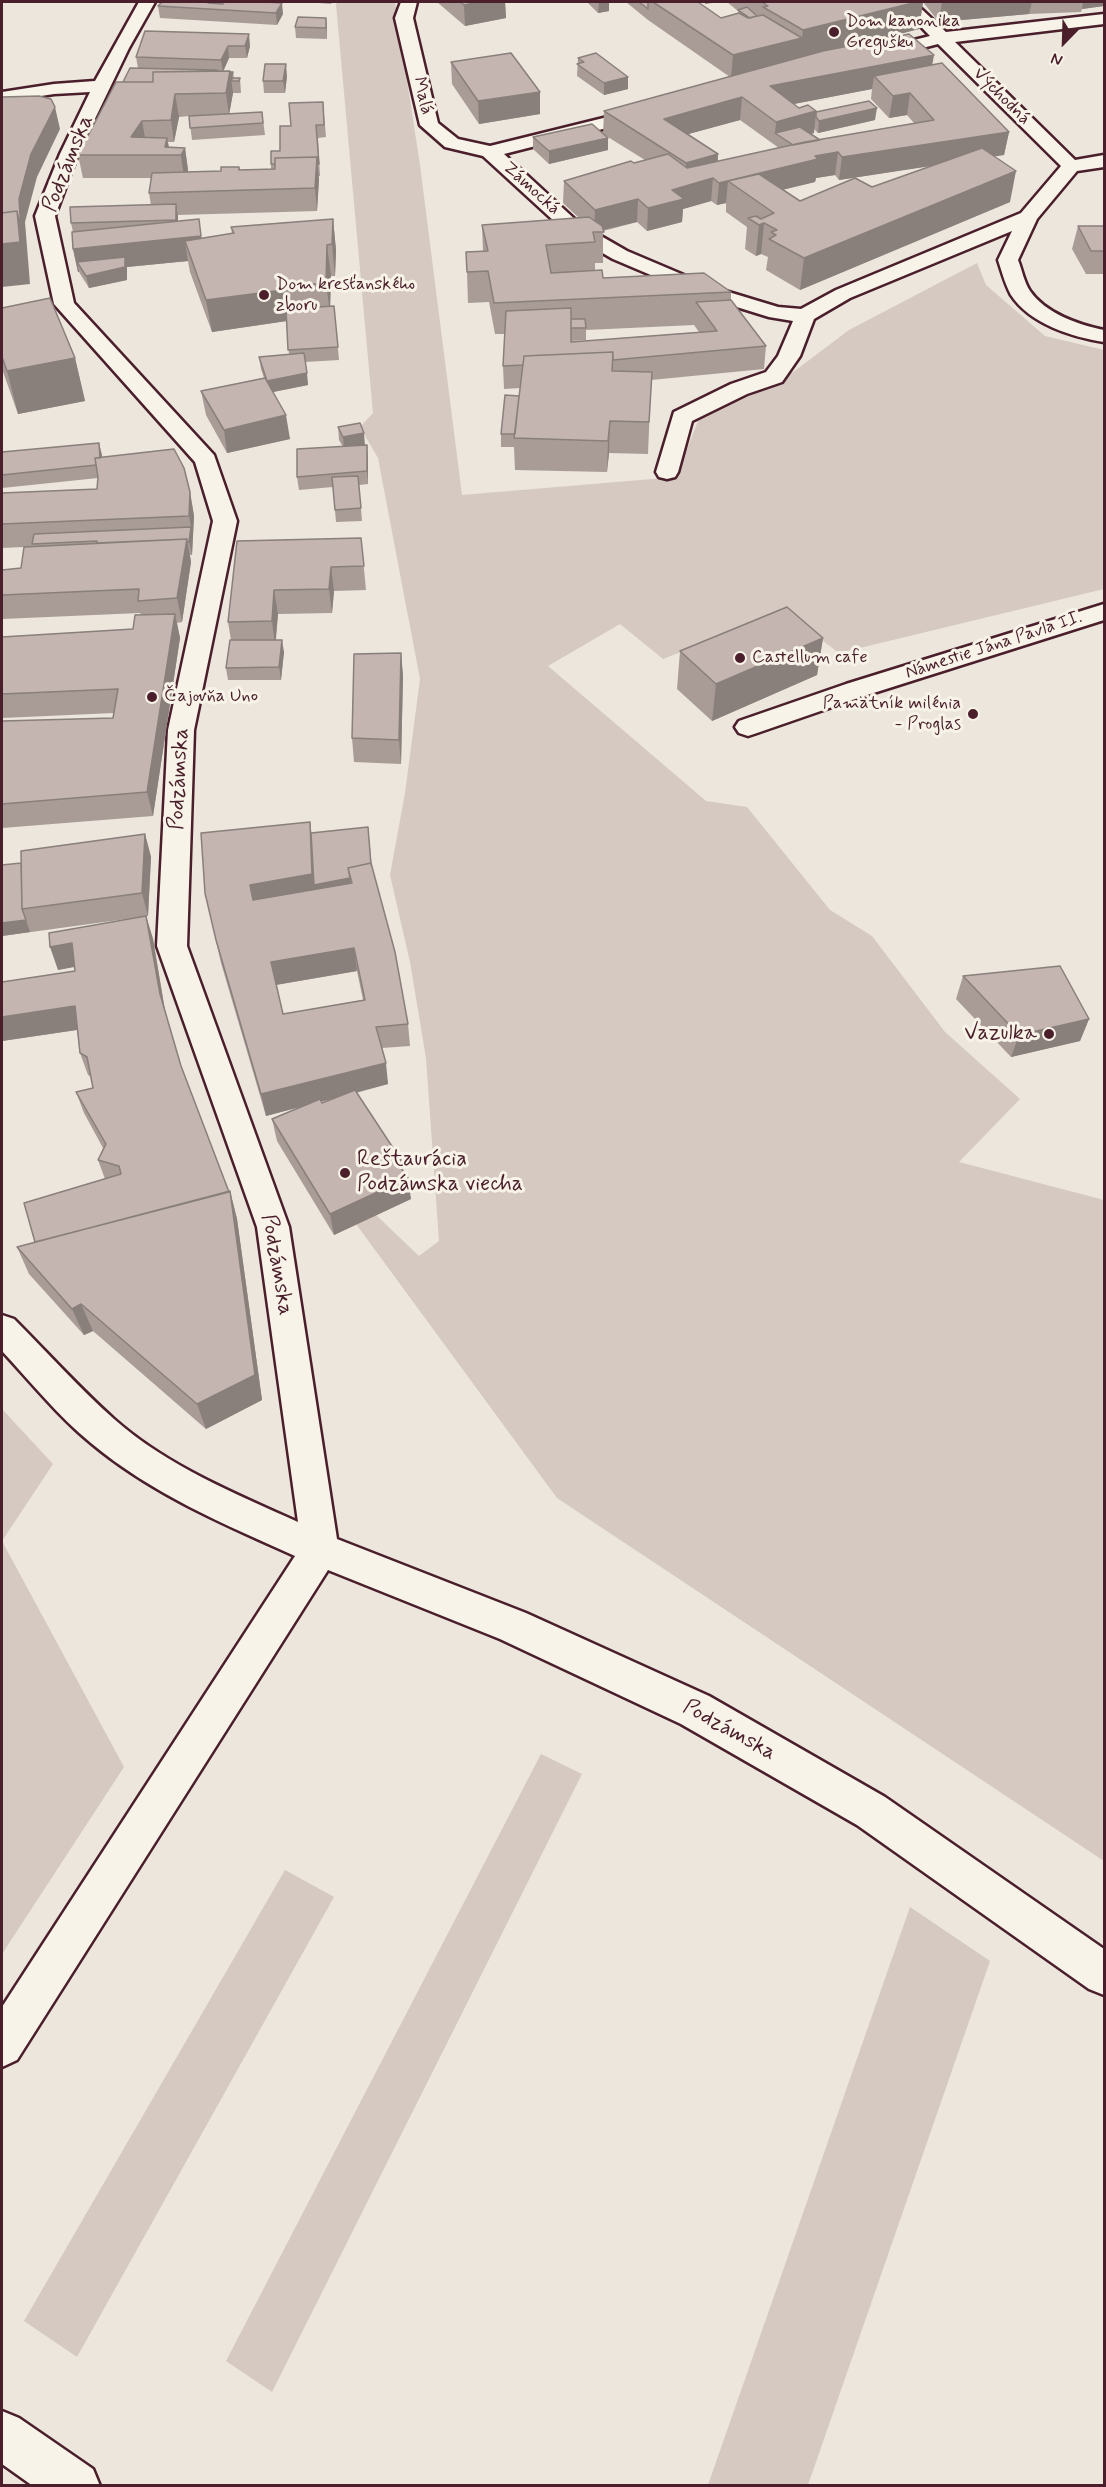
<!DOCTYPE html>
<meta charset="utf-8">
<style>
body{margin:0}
#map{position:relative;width:1106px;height:2487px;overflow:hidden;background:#ece6dd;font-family:Mynerve,sans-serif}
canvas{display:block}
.frame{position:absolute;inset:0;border:3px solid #4a1f2b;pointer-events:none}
.north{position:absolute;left:1034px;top:12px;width:60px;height:60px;-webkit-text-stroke:4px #f7f3e8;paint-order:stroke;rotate:203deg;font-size:16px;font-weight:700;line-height:24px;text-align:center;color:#4a1f2b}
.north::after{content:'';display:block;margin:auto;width:21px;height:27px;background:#4a1f2b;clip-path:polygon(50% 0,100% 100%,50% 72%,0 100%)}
</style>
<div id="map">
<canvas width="1106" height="2487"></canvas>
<div class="frame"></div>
<div class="north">N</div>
</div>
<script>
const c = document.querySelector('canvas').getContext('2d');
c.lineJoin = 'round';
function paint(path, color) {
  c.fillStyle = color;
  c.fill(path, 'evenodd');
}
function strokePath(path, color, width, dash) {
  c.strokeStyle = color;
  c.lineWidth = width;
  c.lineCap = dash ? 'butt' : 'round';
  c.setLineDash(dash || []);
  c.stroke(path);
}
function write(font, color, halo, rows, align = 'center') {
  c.font = font + ' Mynerve,sans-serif';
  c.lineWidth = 6;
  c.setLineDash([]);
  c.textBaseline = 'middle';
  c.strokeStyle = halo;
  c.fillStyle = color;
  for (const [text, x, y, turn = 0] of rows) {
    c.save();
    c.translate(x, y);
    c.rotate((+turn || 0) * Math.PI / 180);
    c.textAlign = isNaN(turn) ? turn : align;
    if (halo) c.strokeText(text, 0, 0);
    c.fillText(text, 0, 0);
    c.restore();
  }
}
paint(new Path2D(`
 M338,2H395L420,165L462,495L676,477L698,421L784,379L849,330L977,263L986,285L1045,336L1104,350V589L839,653L784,611L663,659L620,624L548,666L706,801L747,807L830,910L872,936L945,1032L1020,1099L959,1162L1104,1200V1861L557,1498L356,1224L376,1215L419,1256L439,1241L426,1058L410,962L390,875L405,793L420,679L378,458L360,427L373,413L336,4Z
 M2,1409L53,1464L2,1541L124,1767L2,1954Z
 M541,1754L582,1774L272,2392L226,2361Z
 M285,1870L334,1897L77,2357L24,2321Z
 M910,1907L990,1961L808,2485H708Z`), '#d5c9c2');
const minor = new Path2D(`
 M139,2H155L129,48L78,154L55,216L74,303L214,455L237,521L194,730L187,946L289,1227L337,1539L526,1613L709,1696L885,1797L1104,1949V1995L1089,1989L857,1825L681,1724L500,1639L328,1570L17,2060L2,2067V2007L295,1556C224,1524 152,1494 91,1443C59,1417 30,1381 2,1351V1315L14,1319C47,1352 79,1388 114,1419C167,1466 234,1493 298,1522L257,1227L157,946L168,730L213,521L195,462L54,304L35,216L60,154L90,92L54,94L2,102V92L54,84L95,81Z
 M401,2H417L413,18L438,123L458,139L490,146L648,107L654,108L657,112L654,116L504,154L580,224L627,251L712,287L778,307L801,309L836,290L1021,213L1061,166L938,44L876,60L870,59L867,55L870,51L930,36L897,2H914L946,32L1104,14V24L955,42L1075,160L1104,155V167L1077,171L1037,219L1018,260C1022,270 1024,282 1030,291C1045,313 1079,325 1104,330V342C1072,337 1030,324 1011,295C1005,284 1002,272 998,260L1012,231L850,298L814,319L800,356L782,382L747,394L692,421L678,472L675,477L667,479L659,477L656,472L674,412L731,384L766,372L778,356L793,321L769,317L698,295L613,259L566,232L483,156L445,147L420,125L395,18Z
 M1104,604V620L864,696L757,733L748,736L739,733L735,727L739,721L846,684Z
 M2,2411L19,2418L93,2469L100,2486H33L2,2464Z`);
strokePath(minor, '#4a1f2b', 5);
paint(minor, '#f7f3e8');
paint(new Path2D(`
 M306,2H332L331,4Z
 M437,2H505L506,18L465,26Z
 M587,2H609V11L598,13Z
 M626,2H698L721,18L738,13V11L727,2H923L919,29L868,42L932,65L1009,132L1004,155L994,156L1010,202L800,290L766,270L768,257L761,254L756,256L745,249L747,227L726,212V203L717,205L711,201L683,209L682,222L647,231L637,222L603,231V263H595V271L603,278L731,292V300L766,346L764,369L651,380L648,454L609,453L607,472L515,470L514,447H501V434L519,396L520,388L504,389L503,366L505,334H495L489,302L468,303L467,272L483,251L482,225L579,218L563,203L564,181L645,160L603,134L604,111L730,77L648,20ZM872,89L871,99L889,118L907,115L914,123L820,140L811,134L814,133V129L818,133L875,120L816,112V111L799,108L793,104ZM740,120L779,148L718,162V154L688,134ZM934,165L872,187L800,201L782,190L815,182L816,178L835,175L839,180ZM694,325L699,332L571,342V341L586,340V330Z
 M923,2H1104V6L1082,9L1081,12L1029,14L939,22Z
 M218,4H223L283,14L277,25L160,18L158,6Z
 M326,18L327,39L296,38L295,27Z
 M145,31L250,46L247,58H229L223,71L233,72L234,78H240L241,93H233L229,114L262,112L265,135L192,140L189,116L179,117L174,142H168L169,147L185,148L188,170V172L221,171L239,167L240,170L271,169V164L280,151L291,126L323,102L326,137L318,138L320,176H319L317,211L178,215V221L202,238L232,234L231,227L333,219L336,250L335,276H331L330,306H334L339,360L305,362L308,385L273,392L290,439L227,453L206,415L201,391L264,378L261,369L259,357L289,354L286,321L212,332L190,272L188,261L127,267V280L89,288L79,272H78L73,249V232L71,223L151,205L149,193L151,178H83L78,155L123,82L138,68L136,57Z
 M578,58L628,89L604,95L577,76Z
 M451,62L540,114L479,124L452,84Z
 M287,76L285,93H264L263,81Z
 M533,137L608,150L549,164L533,149Z
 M1078,226H1104V274H1086L1072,249Z
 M2,308L75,358L85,401L18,414L2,369Z
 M338,427L365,446L368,458V484L359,485L362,521L336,522L333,487L299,490L297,477L343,447L339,440Z
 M2,452L102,457L190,492L194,516L192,555H190L191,562L182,622L177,623L180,638L153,816L2,828V721L113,718L114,713L2,718V637L133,629L141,615L140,613L2,619V570L21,568L24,547L2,548V493L97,489L98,478L2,488Z
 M361,538L366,590L334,591L332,613L278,614L276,640L284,652L281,680H228L226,668L231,640L228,622L237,541Z
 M823,638L817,675L712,721L677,689L680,651Z
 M401,653L403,676L401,764L354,762L352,738Z
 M310,822L311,833L368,827L372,868L408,1024L410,1046L382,1048L388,1084L356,1093L402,1169L411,1199L334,1235L277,1141L272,1119L302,1106L266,1116L221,963L205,893ZM357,971L363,1000L283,1014L276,985ZM335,1098L322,1103L321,1102Z
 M145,834L151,857L148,916L2,936V865L21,863Z
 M146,916L153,939L166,1016L181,1066L229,1192L230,1191L237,1219L262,1400L206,1429L93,1331L84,1335L29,1274L17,1247L35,1242L105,1179L98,1160L103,1148L84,1113L76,1092L93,1088L91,1077L88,1075L80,1053L77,1030L2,1041V982L75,971V966L58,970Z
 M963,976L1089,1019L1080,1041L1011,1057L956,999Z`), '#a99c97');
paint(new Path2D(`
 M209,2H220L214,10L208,3Z
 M479,2H505L506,18L465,26L464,5Z
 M599,2H609V11L598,13Z
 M705,2H719L705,4Z
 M917,2H923L919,29L731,77L733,55L802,38L803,30Z
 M942,2H1032L1029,14L939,22Z
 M1083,2H1104V6L1082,9Z
 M282,3L283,14L277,25L276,13Z
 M326,18L327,29V39L326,28Z
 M249,34L250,46L247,58L245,46Z
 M228,46L229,58L223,72L221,60Z
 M934,55L930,78L874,76L872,89L768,109L770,86Z
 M286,64L287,76L285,93L283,81Z
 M230,71L233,93L229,115L226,93Z
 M628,77V89L604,95V83Z
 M540,92V114L479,124L478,101Z
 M910,93L907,115L889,118L893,96Z
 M175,94L179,117L174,142L171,120Z
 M742,97L740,120L663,141L664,119Z
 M55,107L60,129L37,177L25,222L30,284L2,287V232L17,211L19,199L31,154Z
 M877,108L875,120L818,133L819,121Z
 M816,111L814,133L787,141L775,133L774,145L776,122Z
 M142,121L146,143L131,137Z
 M1009,132L1004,155L839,180L842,157Z
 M167,138L170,155L165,147Z
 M608,138V150L549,164V151Z
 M185,148L188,170L184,178L181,155Z
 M804,152H838L835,175L816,178L815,182L752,197L728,181L726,203L717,205L719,183Z
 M718,154L716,176L713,178L711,201L683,209L682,222L647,231L648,208L672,190L685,186L686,163Z
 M317,157L319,180L317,211L315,188Z
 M1016,171L1010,202L800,290L804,258Z
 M638,199L637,222L594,232L595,210Z
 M176,204L178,217V232L176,220Z
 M333,219L336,250L335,276L332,244Z
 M764,223L761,254L756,256L759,225Z
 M201,236L205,259L185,241L188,261L127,267V280L89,288L86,276L77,262L79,272H78L73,249Z
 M327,245L331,276L330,314L326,283Z
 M283,290L287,321L212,332L206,300Z
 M75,358L85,401L18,414L7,371Z
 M307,373L308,385L268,393L267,381Z
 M286,415L290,439L227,453L224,430Z
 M610,421L609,453L607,472L608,441Z
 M364,433L365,446L344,450L343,437Z
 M99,443L102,455L103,478L100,465Z
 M367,445L368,458V484L367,471Z
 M190,492L194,516L192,555L189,542L191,527L189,516Z
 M187,539L191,562L182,622L177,598Z
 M331,567L334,591L332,613L329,589Z
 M274,590L278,614L275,645L272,621Z
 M175,614L180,638L153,816L147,792Z
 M823,638L817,675L712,721L716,684Z
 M282,640L284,652L281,680L279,667Z
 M401,653L403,676L401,764L399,740Z
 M310,822L313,846L350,878L351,891L254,908L250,885Z
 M145,834L151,857L148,916L142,893Z
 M146,916L153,939L166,1017L160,994Z
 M26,920L30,932L2,936V923Z
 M72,943L80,966L58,970L50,947Z
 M354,948L357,971L275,985L271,962Z
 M75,1006L83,1029L2,1041V1017Z
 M1089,1019L1080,1041L1011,1057L1019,1035Z
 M386,1063L388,1084L266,1116L261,1094Z
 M401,1160L404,1180L408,1178L411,1199L334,1235L330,1214L397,1162Z
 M230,1191L237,1219L262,1400L206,1429L197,1404Z
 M81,1304L93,1331L84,1335L72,1309Z`), '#897f7b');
const building = new Path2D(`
 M162,2H209L208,3L223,4L224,2H266L282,3L276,13L158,6Z
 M460,2H479L464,5Z
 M639,2H648V9Z
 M653,2H698L721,18L739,13L748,18L763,15L802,38L733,55Z
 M762,2H917L803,30L763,7L768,6Z
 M747,7L757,16L750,18L738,10Z
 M298,17L326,18V28L295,27Z
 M145,31L249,34L245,46H228L221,60L136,57Z
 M909,34L934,55L770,86L799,108L808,105L816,111L776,122L742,97L664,119L718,154L686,163L604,111L823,51Z
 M511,53L540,92L478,101L451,62Z
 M596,53L628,77L604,83L577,64L584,62L578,58Z
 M942,63L1009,132L842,157L838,152L815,156L818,159L719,183L713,178L672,190L684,199L648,208L638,199L595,210L564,181L631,161L634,163L668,154L687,168L805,142L934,120L910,93L893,96L874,76Z
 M265,64H286L283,81H263Z
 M130,68L217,70L216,71L153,72V82H123Z
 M230,71L226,93L175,94L171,120L142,121L131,137L167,138L165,147L185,148L181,155H78L116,82H153V72Z
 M231,72H233L231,78H240L239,81H232Z
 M39,96L51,99L55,107L31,154L19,199L21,229L17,211L2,213V97Z
 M869,101L877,108L819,121L816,117V112Z
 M323,102L324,125H316L319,164H318L317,157L275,158V164H271V151H280V126H291L289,103Z
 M262,112L263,123L190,128L189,116Z
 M592,124L608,138L549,151L533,137Z
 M800,127L820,140L793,145L775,133Z
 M982,148L1016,171L804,258L769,239L776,235L771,232L777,230L764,223L759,225L748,218L756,216L761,219L774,213L728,181L759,174L800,201L855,178L872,187Z
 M317,157L315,188L149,193L152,173L221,171V167H239V170L275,169V158Z
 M176,204V220L71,223L70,207Z
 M17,211L20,242L2,244V213Z
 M589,217L602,226L604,232H593L595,242L546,245L551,273L602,270L603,278L704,273L731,292L494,303L488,271L467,272L466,252L488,251L482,225Z
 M199,219L201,236L73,249L72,232Z
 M333,219L332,244L327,245L326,283L283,287V290L206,300L185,241L234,233L231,227Z
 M1078,226H1104V251H1091Z
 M125,257V267L86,276L77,262Z
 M50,298L75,358L7,371L2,357V308Z
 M731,300L766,346L613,360V352L524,356L523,365L503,366L506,311L571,308V342L717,331L696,302Z
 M334,306L338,347L288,350L286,309Z
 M571,319H585L586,328H571Z
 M613,352L612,371L652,372L649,422L610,421L608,441L514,438L524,356Z
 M304,353L307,373L267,381L259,357Z
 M265,378L286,415L224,430L201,391Z
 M505,395L519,396L515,434H501Z
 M360,423L364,433L343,437L338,427Z
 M99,443L100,458H95L96,465L2,475V452Z
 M367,445V471L297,477V449Z
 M174,449L184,468L190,492L189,516L2,524V493L97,489L98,477L95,458Z
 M358,476L361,508L335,510L332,477Z
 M191,527L189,542H187V539L97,543V541L32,544L34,534Z
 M361,538L364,566L331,567L329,589L274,590L272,621L228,622L237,541Z
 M187,539L177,598L138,601L139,589L2,595V570L21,568L24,547Z
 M787,607L823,638L716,684L680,651Z
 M175,614L147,792L2,804V721L113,718L118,689L2,694V637L133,629L135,615Z
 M230,640H282L279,667L226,668Z
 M401,653L399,740L352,738L354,654Z
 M310,822L312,874L250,885L253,900L352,883L348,868L371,863L395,952L408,1024L376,1027L386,1063L261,1094L216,940L205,893L201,833ZM354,948L365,1000L283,1014L271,962Z
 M368,827L371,865V863L348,868L350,878L314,885L311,833Z
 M145,834L142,893L22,909L21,851Z
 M21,863L22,909L26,920L2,923V865Z
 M146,916L160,994L181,1066L229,1192L35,1242L24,1203L121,1174L119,1166L98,1160L106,1144L76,1092L93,1088L87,1057L80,1053L75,1006L2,1017V982L75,971L72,943L50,947L49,933Z
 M1060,966L1089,1019L1019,1035L963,976Z
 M355,1090L401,1160L397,1162L408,1178L330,1214L272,1119L320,1099L322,1103Z
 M230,1191L255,1375L197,1404L81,1304L72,1309L17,1247Z`);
paint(building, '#c4b5b0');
strokePath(building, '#897f7b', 1.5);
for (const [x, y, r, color] of [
 [834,32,6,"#4a1f2b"],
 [264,295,6,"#4a1f2b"],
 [740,658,6,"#4a1f2b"],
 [152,697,6,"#4a1f2b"],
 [973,714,6,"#4a1f2b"],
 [1049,1034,6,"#4a1f2b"],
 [345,1173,6,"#4a1f2b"]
]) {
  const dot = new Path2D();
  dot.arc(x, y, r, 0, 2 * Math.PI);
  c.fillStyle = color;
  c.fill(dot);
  strokePath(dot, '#f7f3e8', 2);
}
write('18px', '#4a1f2b', '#f7f3e8', [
 ["Dom kanonika",846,22],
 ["Gregušku",846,43],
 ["Dom kresťanského",276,285],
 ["zboru",276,306],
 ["Castellum cafe",752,658],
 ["Čajovňa Uno",164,697],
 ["Pamätník milénia",961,704,"right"],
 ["- Proglas",961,725,"right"]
], 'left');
write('18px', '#4a1f2b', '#f7f3e8', [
 ["Malá",422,96,77],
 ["Východná",1001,97,45],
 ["Zámocká",531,189,42],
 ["Námestie Jána Pavla II.",994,646,-18]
]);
write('22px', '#4a1f2b', '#f7f3e8', [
 ["Podzámska",69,164,-68],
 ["Podzámska",180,779,-87],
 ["Podzámska",276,1265,80],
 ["Podzámska",729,1731,29]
]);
write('22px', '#4a1f2b', '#f7f3e8', [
 ["Vazulka",1037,1034],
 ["Reštaurácia",357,1160,"left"],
 ["Podzámska viecha",357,1185,"left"]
], 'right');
</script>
